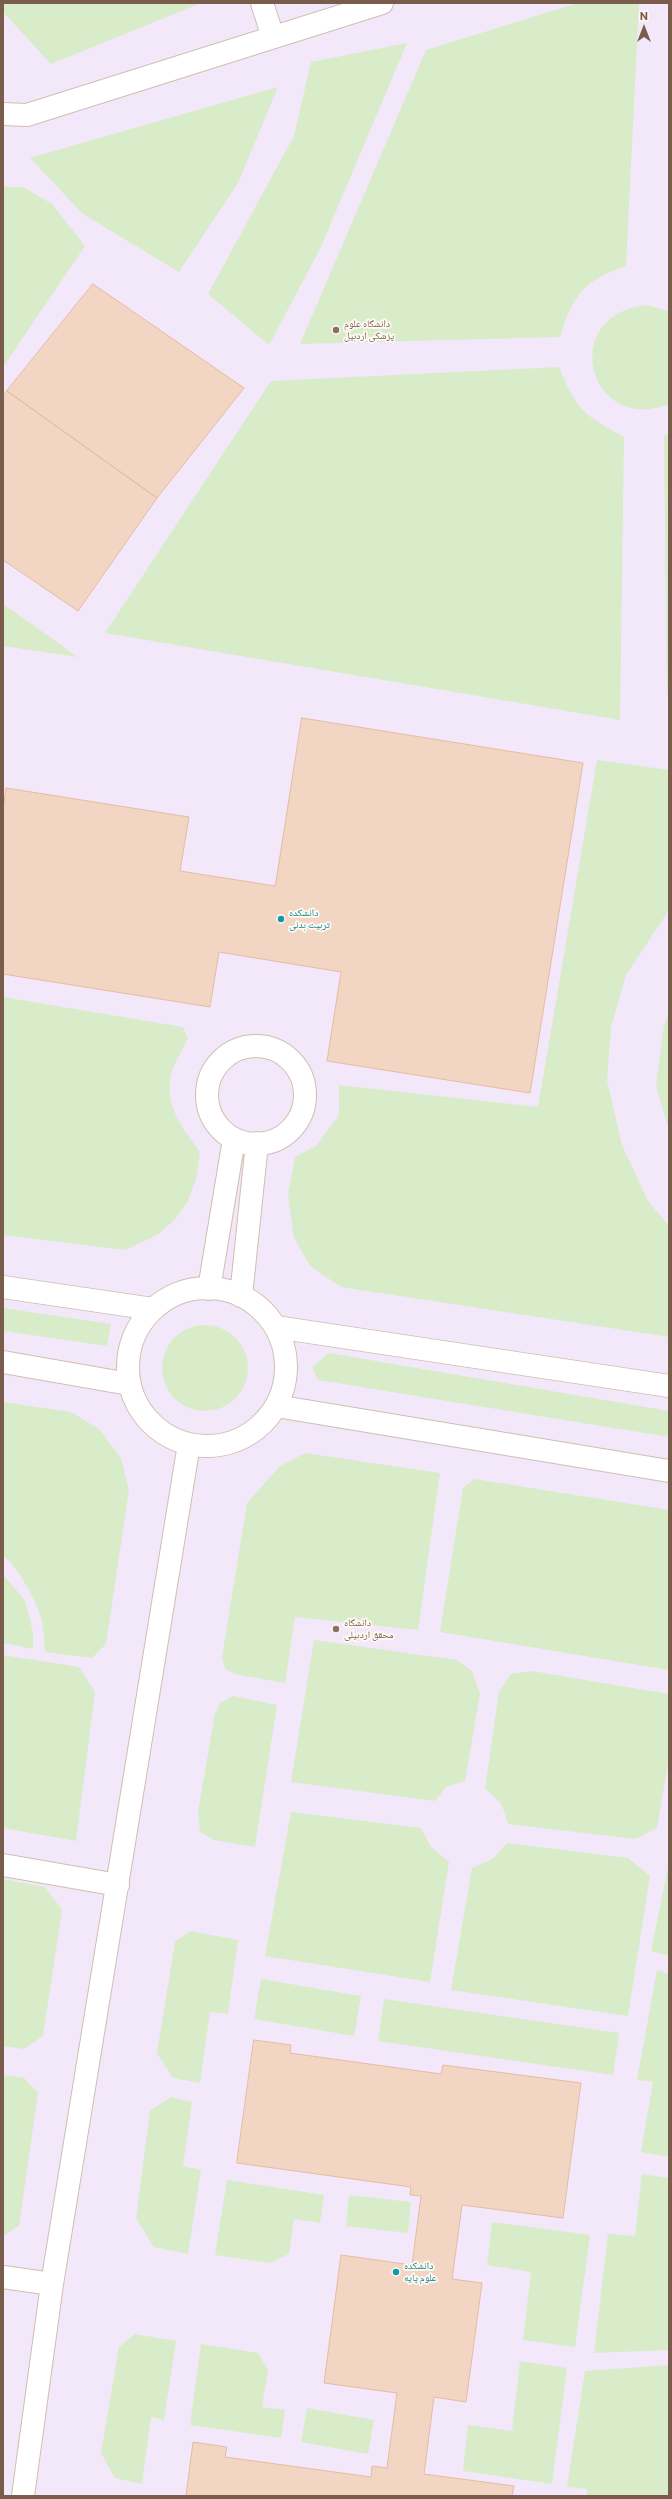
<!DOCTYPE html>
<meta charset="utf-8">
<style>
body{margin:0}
#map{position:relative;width:672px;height:2499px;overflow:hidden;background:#fdf6ec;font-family:Commissioner,sans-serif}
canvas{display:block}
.frame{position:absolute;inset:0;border:4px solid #7a5c4d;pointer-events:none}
.north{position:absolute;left:624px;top:8px;width:40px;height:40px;-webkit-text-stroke:3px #fffaf3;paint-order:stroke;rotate:0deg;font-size:11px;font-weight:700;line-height:16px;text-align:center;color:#7a5c4d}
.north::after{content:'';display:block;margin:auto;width:14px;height:18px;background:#7a5c4d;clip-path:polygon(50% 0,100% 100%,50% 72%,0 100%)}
</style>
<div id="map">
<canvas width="672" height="2499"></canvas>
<div class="frame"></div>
<div class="north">N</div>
</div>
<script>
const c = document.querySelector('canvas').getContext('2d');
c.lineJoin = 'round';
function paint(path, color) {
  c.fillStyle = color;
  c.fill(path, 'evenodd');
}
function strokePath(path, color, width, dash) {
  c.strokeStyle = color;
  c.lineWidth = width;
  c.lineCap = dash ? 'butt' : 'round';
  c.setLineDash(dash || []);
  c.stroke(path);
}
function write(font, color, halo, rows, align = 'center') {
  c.font = font + ' Commissioner,"Noto Naskh Arabic",sans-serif';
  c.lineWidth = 3.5;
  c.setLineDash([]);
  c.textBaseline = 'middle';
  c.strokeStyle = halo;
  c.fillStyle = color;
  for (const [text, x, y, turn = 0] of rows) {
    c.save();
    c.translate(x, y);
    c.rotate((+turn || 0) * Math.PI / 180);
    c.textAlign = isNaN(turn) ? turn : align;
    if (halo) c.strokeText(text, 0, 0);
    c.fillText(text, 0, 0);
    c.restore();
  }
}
paint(new Path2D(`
 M3,3H669V2496H3Z`), '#f3e8fa');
paint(new Path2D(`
 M3,3H201L51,64L3,12Z
 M578,3H639L626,266C584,280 573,295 560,337L300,344L426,50Z
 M407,43L320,249L269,345L208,294L294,136L311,62Z
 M278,87L238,183L179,272L83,214L30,158Z
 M3,187H23L52,204L85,246L3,367Z
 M646,305L669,311V404C590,436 556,316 646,305Z
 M559,367C578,412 582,413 624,437L620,720L105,633L271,381Z
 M669,434V694H667L664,436Z
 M3,604L78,657L3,646Z
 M597,760L669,770V910L626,975L611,1027L607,1080L622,1145L648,1201L669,1226V1337L341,1287L310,1266L294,1238L288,1195L295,1157L316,1146L339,1115V1085L538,1107Z
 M3,997L183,1027L188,1038C183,1049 174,1063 171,1074C164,1106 183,1129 200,1152L197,1176L187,1203L176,1218L159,1234L125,1250L3,1235Z
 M669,1013V1131L656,1085L664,1025Z
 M3,1308L111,1324L107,1346L3,1331Z
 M162 1368a43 43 0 1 1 86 0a43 43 0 1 1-86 0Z
 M329,1353L669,1411V1437L318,1380L312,1367Z
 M3,1402L71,1412L99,1429L121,1458L129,1490L106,1644L92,1658L45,1652C44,1641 44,1629 41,1618C36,1601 18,1566 3,1556Z
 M305,1453L440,1473L418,1630L295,1617L285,1683L234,1674L225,1669L222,1657L247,1503L280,1466Z
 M475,1479L669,1510V1670L440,1632L463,1488Z
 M3,1575L25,1600L33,1632V1649L3,1643Z
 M314,1640L457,1660L472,1671L480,1694L465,1781L446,1787L435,1801L291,1782Z
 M3,1655L79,1667L95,1692L76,1841L3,1828Z
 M532,1671L669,1694V1758L657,1828L635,1839L508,1824L502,1805L485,1788L499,1692L511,1674Z
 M233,1696L277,1705L255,1847L214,1840L200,1832L198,1812L215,1713L220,1703Z
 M291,1812L421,1828L431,1847L449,1862L430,1982L265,1956Z
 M507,1843L628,1858L650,1876L628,2016L451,1990L472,1868L494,1858Z
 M669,1863V1956L651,1951Z
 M3,1879L45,1887L62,1910L43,2036L24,2049L3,2046Z
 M190,1931L238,1940L228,2014L210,2012L200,2083L173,2078L157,2053L175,1942Z
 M657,1970L669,1974V2157L641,2152L653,2082L637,2080Z
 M261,1979L361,1996L354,2036L254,2019Z
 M384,1999L619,2033L613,2075L378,2041Z
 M3,2075L24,2078L38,2093L19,2226L3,2236Z
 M171,2097L192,2102L183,2166L201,2170L188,2254L154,2247L136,2218L150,2111Z
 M642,2174L669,2178V2350L594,2353L608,2234L635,2236Z
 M227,2180L324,2195L320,2223L294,2219L289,2254L270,2263L215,2255Z
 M349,2195L411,2202L408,2233L346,2226Z
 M492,2222L590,2235L575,2347L523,2340L531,2272L487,2265Z
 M135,2334L176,2341L164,2420L151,2417L142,2484L115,2478L101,2453L119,2347Z
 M201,2344L258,2353L268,2370L262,2407L285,2410L281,2438L190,2425Z
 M520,2361L567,2368L552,2484L463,2471L468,2425L512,2431Z
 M669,2365V2496H587V2489L567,2487L585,2371Z
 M307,2408L374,2420L368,2454L301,2442Z`), '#d8ecc9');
const building = new Path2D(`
 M93,284L244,388L157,498L7,391Z
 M7,391L157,498L78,611L3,560V397Z
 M302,718L583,763L530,1093L327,1061L341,972L219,952L210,1007L3,974V809L6,788L189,817L180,871L275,886Z
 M254,2040L291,2045L290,2053L441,2074L443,2065L581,2083L563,2218L462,2205L452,2279L482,2283L466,2402L434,2397L424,2474L514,2486L512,2496H186L193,2442L227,2447L225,2457L371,2477L372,2466L387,2468L397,2393L324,2383L341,2255L412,2265L421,2196L410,2195L411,2187L237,2163Z`);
paint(building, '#f3d5c3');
strokePath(building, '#e6bba3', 1);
const minor = new Path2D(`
 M262,3L273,37
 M3,114L27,115L382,3
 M207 1095a49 49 0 1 1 98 0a49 49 0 1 1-98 0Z
 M3,1287L153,1309
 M128 1367a79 79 0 1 1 158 0a79 79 0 1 1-158 0Z
 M209,1289L234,1139
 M241,1296L257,1143
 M276,1327L669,1386
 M3,1362L129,1384
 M276,1406L669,1471
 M3,1865L118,1885
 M3,2277L52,2284
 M23,2496L52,2284L189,1444`);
strokePath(minor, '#d1beb0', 24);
strokePath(minor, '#fff', 22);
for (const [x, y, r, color] of [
 [336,330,4,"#8d6e63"],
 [281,919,4,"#0f9aa8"],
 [336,1629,4,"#8d6e63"],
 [396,2272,4,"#0f9aa8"]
]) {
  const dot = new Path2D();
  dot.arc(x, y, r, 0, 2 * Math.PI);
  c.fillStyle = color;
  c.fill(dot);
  strokePath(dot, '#fffaf3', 1.5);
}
write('10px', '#785e54', '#fffaf3', [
 ["دانشگاه علوم",344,324],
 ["پزشکی اردبیل",344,336],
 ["دانشگاه",344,1623],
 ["محقق اردبیلی",344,1635]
], 'left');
write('10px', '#0d838f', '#fffaf3', [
 ["دانشکده",289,913],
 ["تربیت بدنی",289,925],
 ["دانشکده",404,2266],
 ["علوم پایه",404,2278]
], 'left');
</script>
